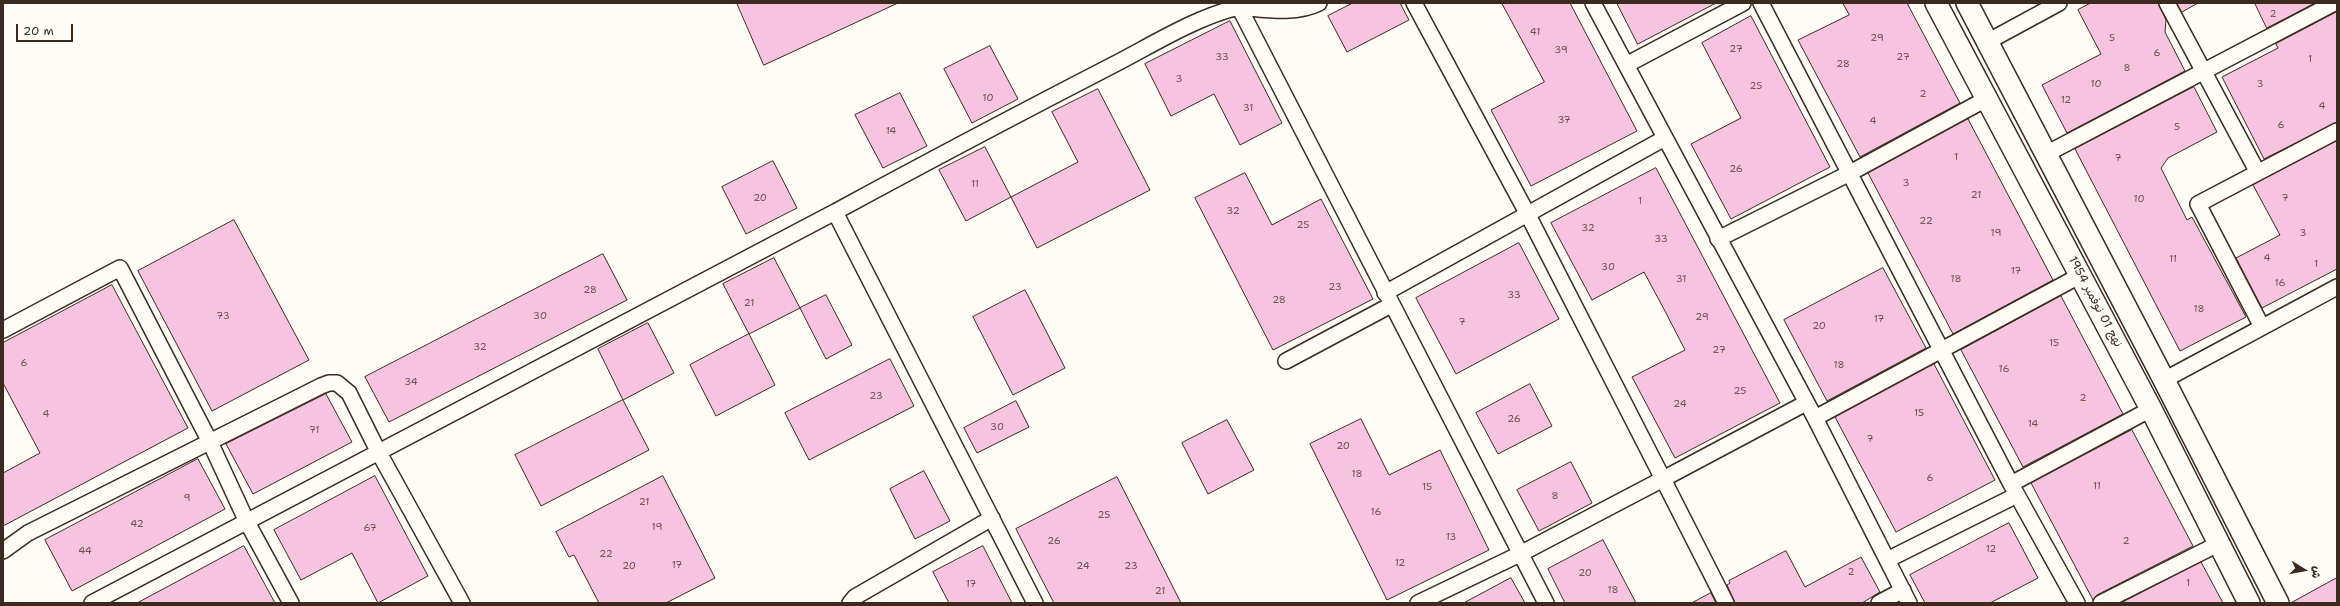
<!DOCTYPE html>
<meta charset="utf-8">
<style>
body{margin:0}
#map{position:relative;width:2340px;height:606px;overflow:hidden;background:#fdfcf7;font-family:"Shantell Sans","Playpen Sans Arabic",sans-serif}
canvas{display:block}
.frame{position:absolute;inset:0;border:4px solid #3b2a1e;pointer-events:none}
.north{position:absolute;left:2284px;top:550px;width:40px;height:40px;-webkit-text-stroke:3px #fdfcf7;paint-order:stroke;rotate:101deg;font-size:11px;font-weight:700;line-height:16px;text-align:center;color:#3b2a1e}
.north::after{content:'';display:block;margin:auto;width:14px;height:18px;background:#3b2a1e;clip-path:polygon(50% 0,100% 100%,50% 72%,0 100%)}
.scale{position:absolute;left:16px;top:24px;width:57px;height:18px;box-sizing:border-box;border:2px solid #3b2a1e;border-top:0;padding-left:5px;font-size:12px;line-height:14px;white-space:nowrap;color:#3b2a1e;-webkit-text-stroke:3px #fdfcf7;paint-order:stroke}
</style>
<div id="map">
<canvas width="2340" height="606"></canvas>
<div class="frame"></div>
<div class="north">ش</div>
<div class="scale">20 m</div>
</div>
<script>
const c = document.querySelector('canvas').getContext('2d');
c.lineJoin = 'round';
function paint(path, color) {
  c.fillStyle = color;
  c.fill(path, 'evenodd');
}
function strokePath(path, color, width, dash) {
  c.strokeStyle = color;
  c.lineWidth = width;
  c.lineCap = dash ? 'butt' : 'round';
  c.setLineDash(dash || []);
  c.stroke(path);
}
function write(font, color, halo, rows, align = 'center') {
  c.font = font + ' "Shantell Sans","Playpen Sans Arabic",sans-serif';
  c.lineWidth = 3.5;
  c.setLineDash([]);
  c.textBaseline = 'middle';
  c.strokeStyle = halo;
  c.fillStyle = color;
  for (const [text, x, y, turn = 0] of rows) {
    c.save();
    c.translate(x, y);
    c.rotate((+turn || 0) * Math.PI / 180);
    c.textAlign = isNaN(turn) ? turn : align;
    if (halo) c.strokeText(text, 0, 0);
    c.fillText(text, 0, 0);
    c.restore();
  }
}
const building = new Path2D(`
 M737,3H898L764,65Z
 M1353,3H1400L1409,20L1347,52L1328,16Z
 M1502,3H1570L1637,131L1531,186L1491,110L1544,82Z
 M1617,3H1716L1638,44Z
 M1843,3H1907L1960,103L1860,157L1798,40L1849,15Z
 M2091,3H2158L2166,20L2165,32L2185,71L2067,133L2042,85L2101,54L2078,10Z
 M2177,3H2198L2182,12Z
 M2255,3H2315L2267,28Z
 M2337,12V122L2264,159L2222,77L2278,48L2276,44Z
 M1751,16L1830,167L1731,219L1691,144L1741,118L1702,43Z
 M1230,21L1282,123L1240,145L1214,94L1171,116L1145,64Z
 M990,46L1018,99L972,123L944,69Z
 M2194,87L2217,132L2168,158L2161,168L2187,220L2192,217L2246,317L2180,351L2075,149Z
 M1098,89L1150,190L1037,248L1011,197L1078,162L1052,112Z
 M900,93L927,146L883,168L855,115Z
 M1968,119L2053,280L1953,334L1868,173Z
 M2337,141V269L2262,308L2236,258L2280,235L2253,185Z
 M985,147L1011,197L966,221L939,170Z
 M773,161L797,208L746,234L722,187Z
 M1656,168L1780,403L1675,458L1632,377L1685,350L1666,313L1644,272L1592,300L1551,223Z
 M1245,173L1272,225L1321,199L1373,299L1273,350L1195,198Z
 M234,220L309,360L212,411L138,271Z
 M1519,243L1559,319L1456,374L1416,298Z
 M603,254L627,300L389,422L365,377Z
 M774,258L800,308L749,334L723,284Z
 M1883,268L1926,348L1827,401L1784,320Z
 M112,285L188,428L3,526V473L40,453L3,383V343Z
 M1025,290L1065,368L1013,395L973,317Z
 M826,295L852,345L826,359L800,308Z
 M2061,296L2123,414L2023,467L1961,350Z
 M648,323L674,373L623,400L598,349Z
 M749,334L775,385L716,416L690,365Z
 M890,359L914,406L809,460L785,413Z
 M1934,364L1995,480L1896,532L1835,417Z
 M1530,384L1552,426L1498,454L1476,413Z
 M326,394L352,442L253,494L226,444Z
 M623,400L649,450L541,506L515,455Z
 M1016,401L1029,427L977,453L964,428Z
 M1361,419L1389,475L1440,450L1489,550L1387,600L1310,444Z
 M1227,420L1254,470L1208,494L1182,443Z
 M2132,430L2193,546L2097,595L2093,600L2031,483Z
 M198,459L225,509L72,591L45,540Z
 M1571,462L1592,503L1539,531L1517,490Z
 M924,471L950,521L915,539L890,489Z
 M375,476L428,576L378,603L352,553L301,580L274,530Z
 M663,476L715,578L666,603H599L574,555L569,557L556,532Z
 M1117,477L1143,528L1181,603H1054L1042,580L1016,529Z
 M2009,523L2038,578L1990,603H1925L1910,575Z
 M1603,540L1636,603H1565L1548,569Z
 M244,546L275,603H137L193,573Z
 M983,546L1012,603H949L933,572Z
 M1786,551L1805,587L1861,557L1880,592L1862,603H1735L1727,585L1730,583L1729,581Z
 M2201,562L2223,603H2121Z
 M1511,578L1525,603H1464Z
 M2337,578V603H2291Z
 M1711,593L1716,603H1692Z`);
paint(building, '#f8c3df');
strokePath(building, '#3b2a1e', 1);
const minor = new Path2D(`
 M1414,3L1527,213L1663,479L1806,403
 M1593,3L1815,418L1909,603
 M1761,3L2011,484L2077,603
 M2167,3L2257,171
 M1239,7C1264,9 1295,15 1319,3
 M1987,42L2059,3
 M1626,65L1743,3
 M2046,154L2334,3
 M1718,239L1850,173L1988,98
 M1385,293L1665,138
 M2262,327L2198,204L2337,131
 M3,330L120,268L210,442L247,522L291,603
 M1286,361L1391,305
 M2164,380L2337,287
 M1815,418L2081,275
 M2011,484L2151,409
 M3,551L28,533L321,386L329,383H337L349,393L378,451L462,603
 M1887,560L2017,495
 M92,603L835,212
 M850,603L855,597L992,518
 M1035,603L835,212C927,162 1020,113 1113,65C1152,45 1196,17 1239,7L1546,603
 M1418,603L1520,554L1663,479L1726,603
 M1879,603L1903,590
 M2101,603L2218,544`);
const secondary = new Path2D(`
 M1936,3L2151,409L2249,603
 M1967,3L2164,380L2278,603`);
strokePath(minor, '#3b2a1e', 18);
strokePath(secondary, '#3b2a1e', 24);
strokePath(minor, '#fdfcf7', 15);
strokePath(secondary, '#fdfcf7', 21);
write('10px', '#6a504e', null, [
 ["2",2273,14],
 ["41",1535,32],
 ["29",1877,38],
 ["5",2112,38],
 ["27",1736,49],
 ["39",1561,50],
 ["6",2157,53],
 ["33",1222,57],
 ["27",1903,57],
 ["1",2310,59],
 ["28",1843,64],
 ["8",2127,68],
 ["3",1179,79],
 ["10",2096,84],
 ["3",2260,84],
 ["25",1756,86],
 ["2",1923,94],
 ["10",988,98],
 ["12",2066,100],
 ["4",2322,106],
 ["31",1248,108],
 ["37",1564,120],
 ["4",1873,121],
 ["6",2281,125],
 ["5",2177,127],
 ["14",891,131],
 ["1",1956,157],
 ["7",2118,158],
 ["26",1736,169],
 ["3",1906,183],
 ["11",975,184],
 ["21",1976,195],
 ["20",760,198],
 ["7",2285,198],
 ["10",2139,199],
 ["1",1640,201],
 ["32",1233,211],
 ["22",1926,221],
 ["25",1303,225],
 ["32",1588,228],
 ["19",1996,233],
 ["3",2303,233],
 ["33",1661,239],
 ["4",2267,258],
 ["11",2173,259],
 ["1",2316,264],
 ["30",1608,267],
 ["17",2016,271],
 ["31",1681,279],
 ["18",1956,279],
 ["16",2280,283],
 ["23",1335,287],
 ["28",590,290],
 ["33",1514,295],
 ["28",1279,300],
 ["21",749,303],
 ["18",2199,309],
 ["73",223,316],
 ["30",540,316],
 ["29",1702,317],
 ["17",1879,319],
 ["7",1462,322],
 ["20",1819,326],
 ["15",2054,343],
 ["32",480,347],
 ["27",1719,350],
 ["6",24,363],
 ["18",1839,365],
 ["16",2004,369],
 ["34",411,382],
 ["25",1740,391],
 ["23",876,396],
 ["2",2083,398],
 ["24",1680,404],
 ["15",1919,413],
 ["4",46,414],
 ["26",1514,419],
 ["14",2033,424],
 ["30",997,427],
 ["71",314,430],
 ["7",1870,439],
 ["20",1343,446],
 ["18",1357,474],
 ["6",1930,478],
 ["11",2097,486],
 ["15",1427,487],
 ["8",1555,496],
 ["9",187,498],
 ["21",644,502],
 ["16",1376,512],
 ["25",1104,515],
 ["42",137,524],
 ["19",657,527],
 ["67",370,528],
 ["13",1451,537],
 ["26",1054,541],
 ["2",2126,541],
 ["12",1991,549],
 ["44",85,551],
 ["22",606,554],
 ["12",1400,563],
 ["17",677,565],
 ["20",629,566],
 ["24",1083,566],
 ["23",1131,566],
 ["2",1851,572],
 ["20",1585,573],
 ["1",2188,583],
 ["17",971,584],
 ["18",1613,590],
 ["21",1160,591]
]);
write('12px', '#3b2a1e', '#fdfcf7', [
 ["نهج 01 نوفمبر 1954",2095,302,62]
]);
</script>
